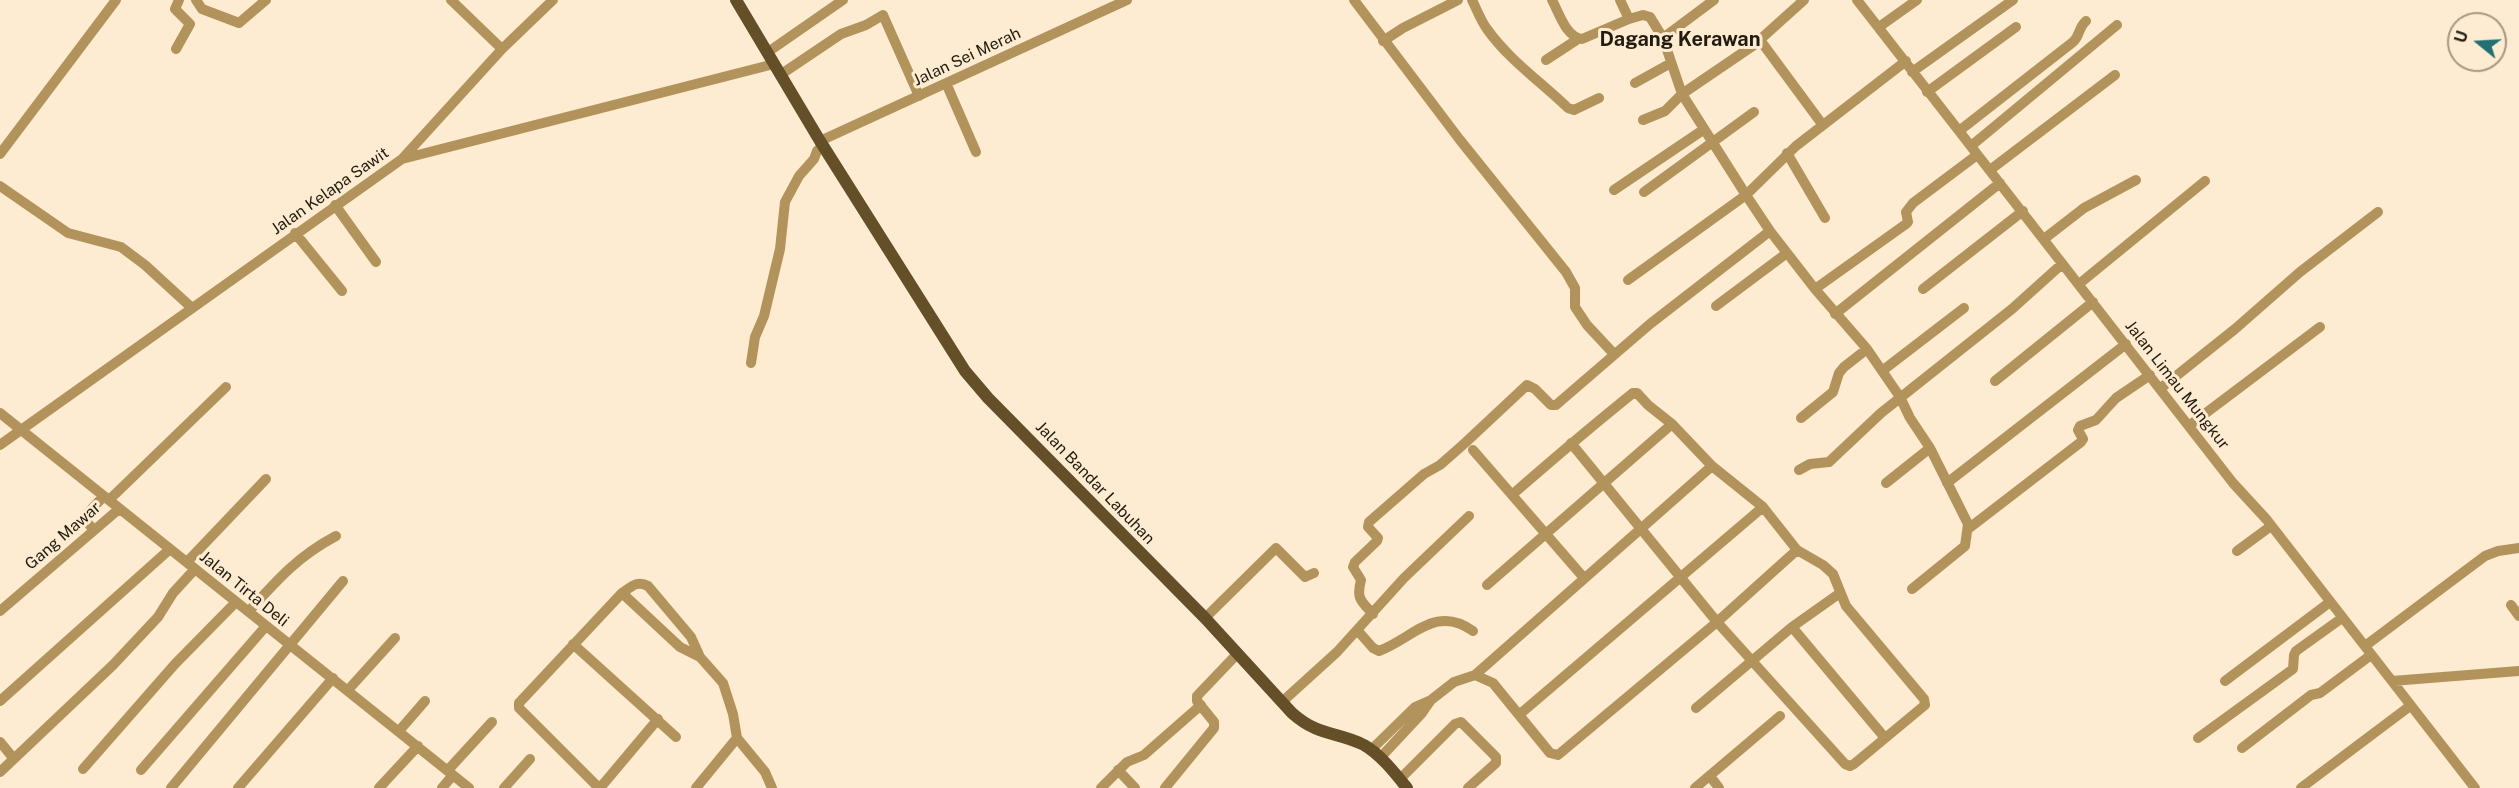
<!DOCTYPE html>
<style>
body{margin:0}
#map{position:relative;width:2519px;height:788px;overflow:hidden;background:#fdecd1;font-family:"Public Sans",sans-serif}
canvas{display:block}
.north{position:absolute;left:2447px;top:12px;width:60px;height:60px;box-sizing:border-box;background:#fdecd1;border:2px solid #a59883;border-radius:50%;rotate:288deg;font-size:16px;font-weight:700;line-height:24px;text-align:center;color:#221b0f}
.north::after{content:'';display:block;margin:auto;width:21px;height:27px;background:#246f74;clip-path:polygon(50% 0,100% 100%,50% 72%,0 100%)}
</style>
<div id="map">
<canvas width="2519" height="788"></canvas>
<div class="north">U</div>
</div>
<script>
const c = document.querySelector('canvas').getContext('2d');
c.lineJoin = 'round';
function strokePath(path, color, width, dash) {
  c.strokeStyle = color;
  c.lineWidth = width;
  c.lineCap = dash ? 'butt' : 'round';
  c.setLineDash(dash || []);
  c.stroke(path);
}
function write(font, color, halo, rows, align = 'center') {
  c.font = font + ' "Public Sans",sans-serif';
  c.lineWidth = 6;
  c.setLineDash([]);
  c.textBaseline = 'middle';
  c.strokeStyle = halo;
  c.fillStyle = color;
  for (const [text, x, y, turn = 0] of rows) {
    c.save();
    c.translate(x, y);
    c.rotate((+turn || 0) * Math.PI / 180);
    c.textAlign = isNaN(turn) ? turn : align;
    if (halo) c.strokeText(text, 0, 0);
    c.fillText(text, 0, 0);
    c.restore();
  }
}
strokePath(new Path2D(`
 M196,0L202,9L239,23L266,0
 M451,0L502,49
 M1354,0L1460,140L1566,272L1575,288V307L1587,325L1614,354
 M1472,0C1477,10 1481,21 1487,29C1509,60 1541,82 1568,108L1574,110L1599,98
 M1552,0C1559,13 1566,37 1582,39L1629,19L1643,15L1650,17L1663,38L1682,94L1746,195L1770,231L1815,289L1867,349L1900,397L1910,418L1930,448L1968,524L1965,546L1912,589
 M1620,0L1629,19
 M1857,0L2233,483L2267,520L2475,788
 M1879,27L1917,0
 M1663,38L1714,0
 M1760,40L1822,124
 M1383,41L1403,28L1458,0
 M176,49L190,24L175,9L179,0
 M768,52L843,0
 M1546,60L1578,39
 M1912,72L2013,0
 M780,75L841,34L866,25L883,15L919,96
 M946,83L976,152
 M1635,83L1671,63
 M1927,92L2016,27
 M1643,120L1665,111L1682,94L1754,45L1804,0
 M1959,131L2073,42C2080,36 2078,28 2086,21
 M820,141L1127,0
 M1971,146L2117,25
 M1787,153L1825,218
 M0,154L116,0
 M402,159L502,49L553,0
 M1990,170L2115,75
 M0,186L68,233L121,247L145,265L192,308
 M1614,190L1703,130
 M1644,192L1754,112
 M335,205L376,262
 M295,233L342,291
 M2044,239L2084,208L2136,180
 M1628,280L1746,195L1796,146L1906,61
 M2079,284L2205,181
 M1815,289L1906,224L1908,222L1906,212L1913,203L1977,155
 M1923,289L2023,211
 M1716,306L1787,253
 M1835,314L2000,183
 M751,363L755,337L764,316L780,249L785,202L799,176L814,159L817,151L823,145
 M1882,371L1964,308
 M1995,381L2093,302
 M2161,388L2235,329L2300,272L2378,212
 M0,413L469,788
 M1801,418L1833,392L1839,373L1844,367L1867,349
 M2190,425L2320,327
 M0,445L402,159L774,64
 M1473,450L1584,578
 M1799,470L1810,464L1829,462L1881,413L2012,309L2062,264
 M1886,483L1930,448
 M1947,483L2126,344
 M1513,494C1552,460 1592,426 1633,393H1637L1648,405L1672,424L1712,466L1763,507L1797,550L1823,565L1833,574L1846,606L1924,699L1925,705L1854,764L1850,766L1845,764L1717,622L1571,443
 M109,500L226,387
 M93,529L85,520V516L104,496
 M1968,529L2081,442L2083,439L2078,430L2080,426L2096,420L2116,398L2150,375
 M2237,551L2271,526
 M187,562L266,479
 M1487,585L1672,424
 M622,593C631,587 637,580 648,586L691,637L700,657
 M2511,605L2519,616
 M0,611L119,509
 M249,611C277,580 298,556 336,536
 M1373,614C1361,601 1356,599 1361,580L1353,567L1355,562L1377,541L1378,538L1368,527L1369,522L1424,474L1440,465L1465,443L1527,385L1535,389L1551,405H1556L1650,324L1770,231
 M1205,618L1276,548L1305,577L1314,573
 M1792,627L1885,738
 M1358,631L1373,648L1379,651C1413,638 1436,604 1473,631
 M573,644L676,737
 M2365,646L2485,556L2498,551L2519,548
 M1475,675L1712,466
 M2225,681L2330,602
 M2392,681L2519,671
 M348,690L395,638
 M0,701L170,549
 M1283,701L1337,652L1404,578L1469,516
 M1696,708L1792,627L1840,593
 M1520,714L1763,507
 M399,731L425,701
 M737,738L765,772L772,788
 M2198,738L2293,669L2294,655L2296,651L2342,618
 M0,742L14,759
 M2242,748L2311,695L2320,693L2371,655
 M1371,750L1415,707L1431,700L1454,682L1475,675L1493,683L1550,753L1558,755L1717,622L1797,550
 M1380,758L1422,713L1431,700
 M83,769L175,664L236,602
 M141,770L266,626
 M448,770L492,722
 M1118,770L1135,788
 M0,772L113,665L158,617L173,593L195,569
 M1710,776L1719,788
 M1400,779L1455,724L1461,722L1496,757V763L1468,788
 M171,788L343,581
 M238,788L333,678
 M379,788L418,746
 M442,788L453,775
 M504,788L530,759
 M599,788L519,708V703L622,593L680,647L700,657L723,683L733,714L737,738L696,788
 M600,788L658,719
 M1101,788L1127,762L1144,755L1201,705
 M1165,788L1214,728V722L1197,701V696L1238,653
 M1695,788L1780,716
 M2301,788L2410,706`), '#b3935c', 10);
strokePath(new Path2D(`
 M736,0L820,141L965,371L988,398L1205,618L1292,713C1319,737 1336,731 1364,745C1380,754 1395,773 1407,788`), '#654f29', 12);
write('16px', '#221b0f', '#fdecd1', [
 ["Jalan Sei Merah",967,57,-25],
 ["Jalan Kelapa Sawit",330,191,-35],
 ["Jalan Limau Mungkur",2177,385,52],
 ["Jalan Bandar Labuhan",1095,483,46],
 ["Gang Mawar",63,536,-41],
 ["Jalan Tirta Deli",244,589,39]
]);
write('bold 20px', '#221b0f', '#fdecd1', [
 ["Dagang Kerawan",1680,40]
]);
</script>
